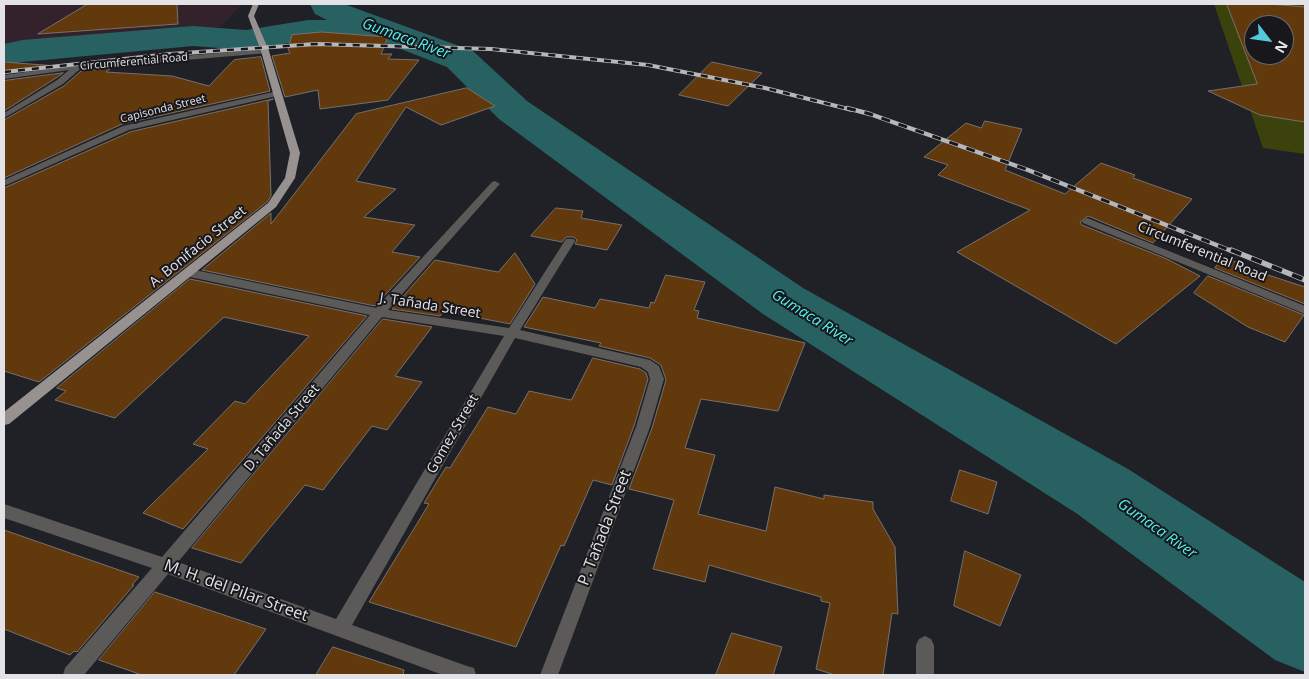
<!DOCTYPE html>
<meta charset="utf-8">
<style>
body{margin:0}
#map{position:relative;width:1309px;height:679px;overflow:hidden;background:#202126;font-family:"Open Sans",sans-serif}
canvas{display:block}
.frame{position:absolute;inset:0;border:5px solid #e3e3e7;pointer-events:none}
.north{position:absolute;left:1244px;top:15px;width:50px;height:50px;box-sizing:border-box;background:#17171c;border:1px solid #69696d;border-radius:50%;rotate:120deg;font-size:14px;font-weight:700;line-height:20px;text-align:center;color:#e3e3e7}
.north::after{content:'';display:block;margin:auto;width:18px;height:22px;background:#53cadc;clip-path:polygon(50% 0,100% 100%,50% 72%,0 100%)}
</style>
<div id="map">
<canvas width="1309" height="679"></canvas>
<div class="frame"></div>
<div class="north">N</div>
</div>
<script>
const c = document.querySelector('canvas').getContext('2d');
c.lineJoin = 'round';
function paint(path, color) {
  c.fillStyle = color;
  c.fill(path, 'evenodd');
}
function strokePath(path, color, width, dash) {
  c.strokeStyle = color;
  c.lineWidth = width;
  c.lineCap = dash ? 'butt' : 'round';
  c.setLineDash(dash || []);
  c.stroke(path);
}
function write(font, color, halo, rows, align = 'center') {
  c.font = font + ' "Open Sans",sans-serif';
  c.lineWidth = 4;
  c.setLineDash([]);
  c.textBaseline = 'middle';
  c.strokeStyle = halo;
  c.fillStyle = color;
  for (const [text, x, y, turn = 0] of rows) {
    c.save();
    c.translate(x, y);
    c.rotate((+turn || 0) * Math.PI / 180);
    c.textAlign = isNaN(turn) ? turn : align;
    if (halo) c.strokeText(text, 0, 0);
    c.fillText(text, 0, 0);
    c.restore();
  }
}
paint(new Path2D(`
 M4,4H242L221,27L4,49Z`), '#33222c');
paint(new Path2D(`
 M1214,4H1305V154L1263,148ZM1254,25H1284V55H1254Z`), '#3b420b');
paint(new Path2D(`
 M310,4H344L473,51L527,101L803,288L1128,469L1305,582V672L1275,660L1076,513L763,314L499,119L447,67L375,39L308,40L246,50L193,46L22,62L4,66V44L22,40L193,26L246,30L308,20H327L315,14Z`), '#276161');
const building = new Path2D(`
 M88,4H177L178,24L38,34Z
 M1227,4H1269L1305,7V122L1260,115L1208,91L1257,84ZM1254,25H1284V55H1254Z
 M322,32L388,37L381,54H392L388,59L419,60L388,100L320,109L318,90L285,97L272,56L290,53L288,49L292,35Z
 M261,57L270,91L122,124L4,178V120L64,86L81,71L103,69H110L106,72L172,76L209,86L234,60Z
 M4,62L57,66L4,73Z
 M712,62L762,73L728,106L679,95Z
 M63,73L56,78L4,111V81Z
 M467,88L495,106L441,125L406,107L356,181L396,189L364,217L415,225L392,252L420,257L375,306L202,270L271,213V224L356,114Z
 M273,99L268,101L271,196L267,202L39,382L4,371V188L130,132Z
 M985,121L1022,129L1005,170L1065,194L1101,163L1135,175L1133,178L1192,199L1153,243L1088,216L1080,222L1082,225L1167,259L1200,276L1116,344L957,252L1030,210L938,175L948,165L924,157L966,123L981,128Z
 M556,208L583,211L581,218L622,225L607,250L575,244L577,240L574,237H566L562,242L531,236Z
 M515,253L535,284L510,324L444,311L440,316L392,309L435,260L498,272Z
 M1224,257L1262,273L1305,287V304L1215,268Z
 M666,275L705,282L694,310L699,311L697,318L805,343L778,411L701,399L685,448L715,455L698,514L766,531L775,487L824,499V495L873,502V509L895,547L898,614L892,613L883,675H835L816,669L830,603L821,601V597L709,565L705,582L653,569L674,500L629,489L652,428L666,380L661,365L650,358L599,346L601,343L524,327L543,297L595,308L600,299L649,308L651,302L654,303Z
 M1208,276L1304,315L1285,342L1248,327L1194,293Z
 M190,279L367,316L183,529L143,513L208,449L193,444L235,401L245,404L309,336L224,317L115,418L55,400L66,391L57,388Z
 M383,319L432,327L395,376L422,382L387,430L372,426L323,490L305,485L241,563L192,548Z
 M593,358L640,369L646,373L648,379L634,426L612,485L593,480L564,546L561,545L516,647L369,602L429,504L424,503L446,467L450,468L488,407L516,414L529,391L571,400Z
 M960,470L997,482L988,514L951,501Z
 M4,530L139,577L132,585H134L77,652L74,651L70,655L4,629Z
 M965,551L1021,575L1000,626L954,606Z
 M155,592L266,629L234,675H142L99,660Z
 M732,633L782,647L773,675H716Z
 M333,647L404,670L403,675H316Z`);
paint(building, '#62390d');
strokePath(building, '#76716d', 1);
paint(new Path2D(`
 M265,49H268V53L80,69L63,84L4,118V113L57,80L69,70L4,79V75L78,65Z
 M278,91H281V95L129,130L4,186V180L123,126Z
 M495,181L500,184L498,186L388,310L509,328L566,239H574L575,241L520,330L650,360L659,366L664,379L650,427L558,675H540L636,427L650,379L648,372L641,367L515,338L352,625L467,666L474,668L476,675H443L168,574L84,675H63L65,668L152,568L4,518V504L162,557L370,315L190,277L186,276L184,273L186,270L190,269L376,308L492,182ZM382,317L504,336L336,619L178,562Z
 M1087,218L1305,306V314L1083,223L1082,221Z
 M925,636L931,639L934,645V675H916V645L919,639Z`), '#5c5a58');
paint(new Path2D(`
 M253,4H259L254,16L269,51L300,153L295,178L276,207L9,424L4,425V412L268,203L285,178L290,153L261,51L248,16Z`), '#97928f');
const railFar2 = new Path2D(`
 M4,72L170,54L316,44L491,49L648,65L765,88L852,110`);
const railFar1 = new Path2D(`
 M847,108L870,114L1028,170L1234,252`);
const rail = new Path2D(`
 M1231,250L1305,280`);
strokePath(railFar2, '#b6b7bb', 4);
strokePath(railFar1, '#b6b7bb', 4.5);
strokePath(rail, '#b6b7bb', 5.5);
strokePath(railFar2, '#17171c', 2.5, [7]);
strokePath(railFar1, '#17171c', 3, [9]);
strokePath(rail, '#17171c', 4, [11]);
write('11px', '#e3e3e7', '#17171c', [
 ["Circumferential Road",134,62,-5],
 ["Capisonda Street",163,109,-14]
]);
write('14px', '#e3e3e7', '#17171c', [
 ["A. Bonifacio Street",198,247,-39],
 ["Circumferential Road",1202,252,22],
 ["J. Tañada Street",430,306,9],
 ["D. Tañada Street",282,428,-50],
 ["Gomez Street",453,434,-60]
]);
write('italic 15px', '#50f2f2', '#17171c', [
 ["Gumaca River",406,39,20],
 ["Gumaca River",812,318,32],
 ["Gumaca River",1157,529,35]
]);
write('16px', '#e3e3e7', '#17171c', [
 ["P. Tañada Street",605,528,-69],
 ["M. H. del Pilar Street",236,591,20]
]);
</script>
